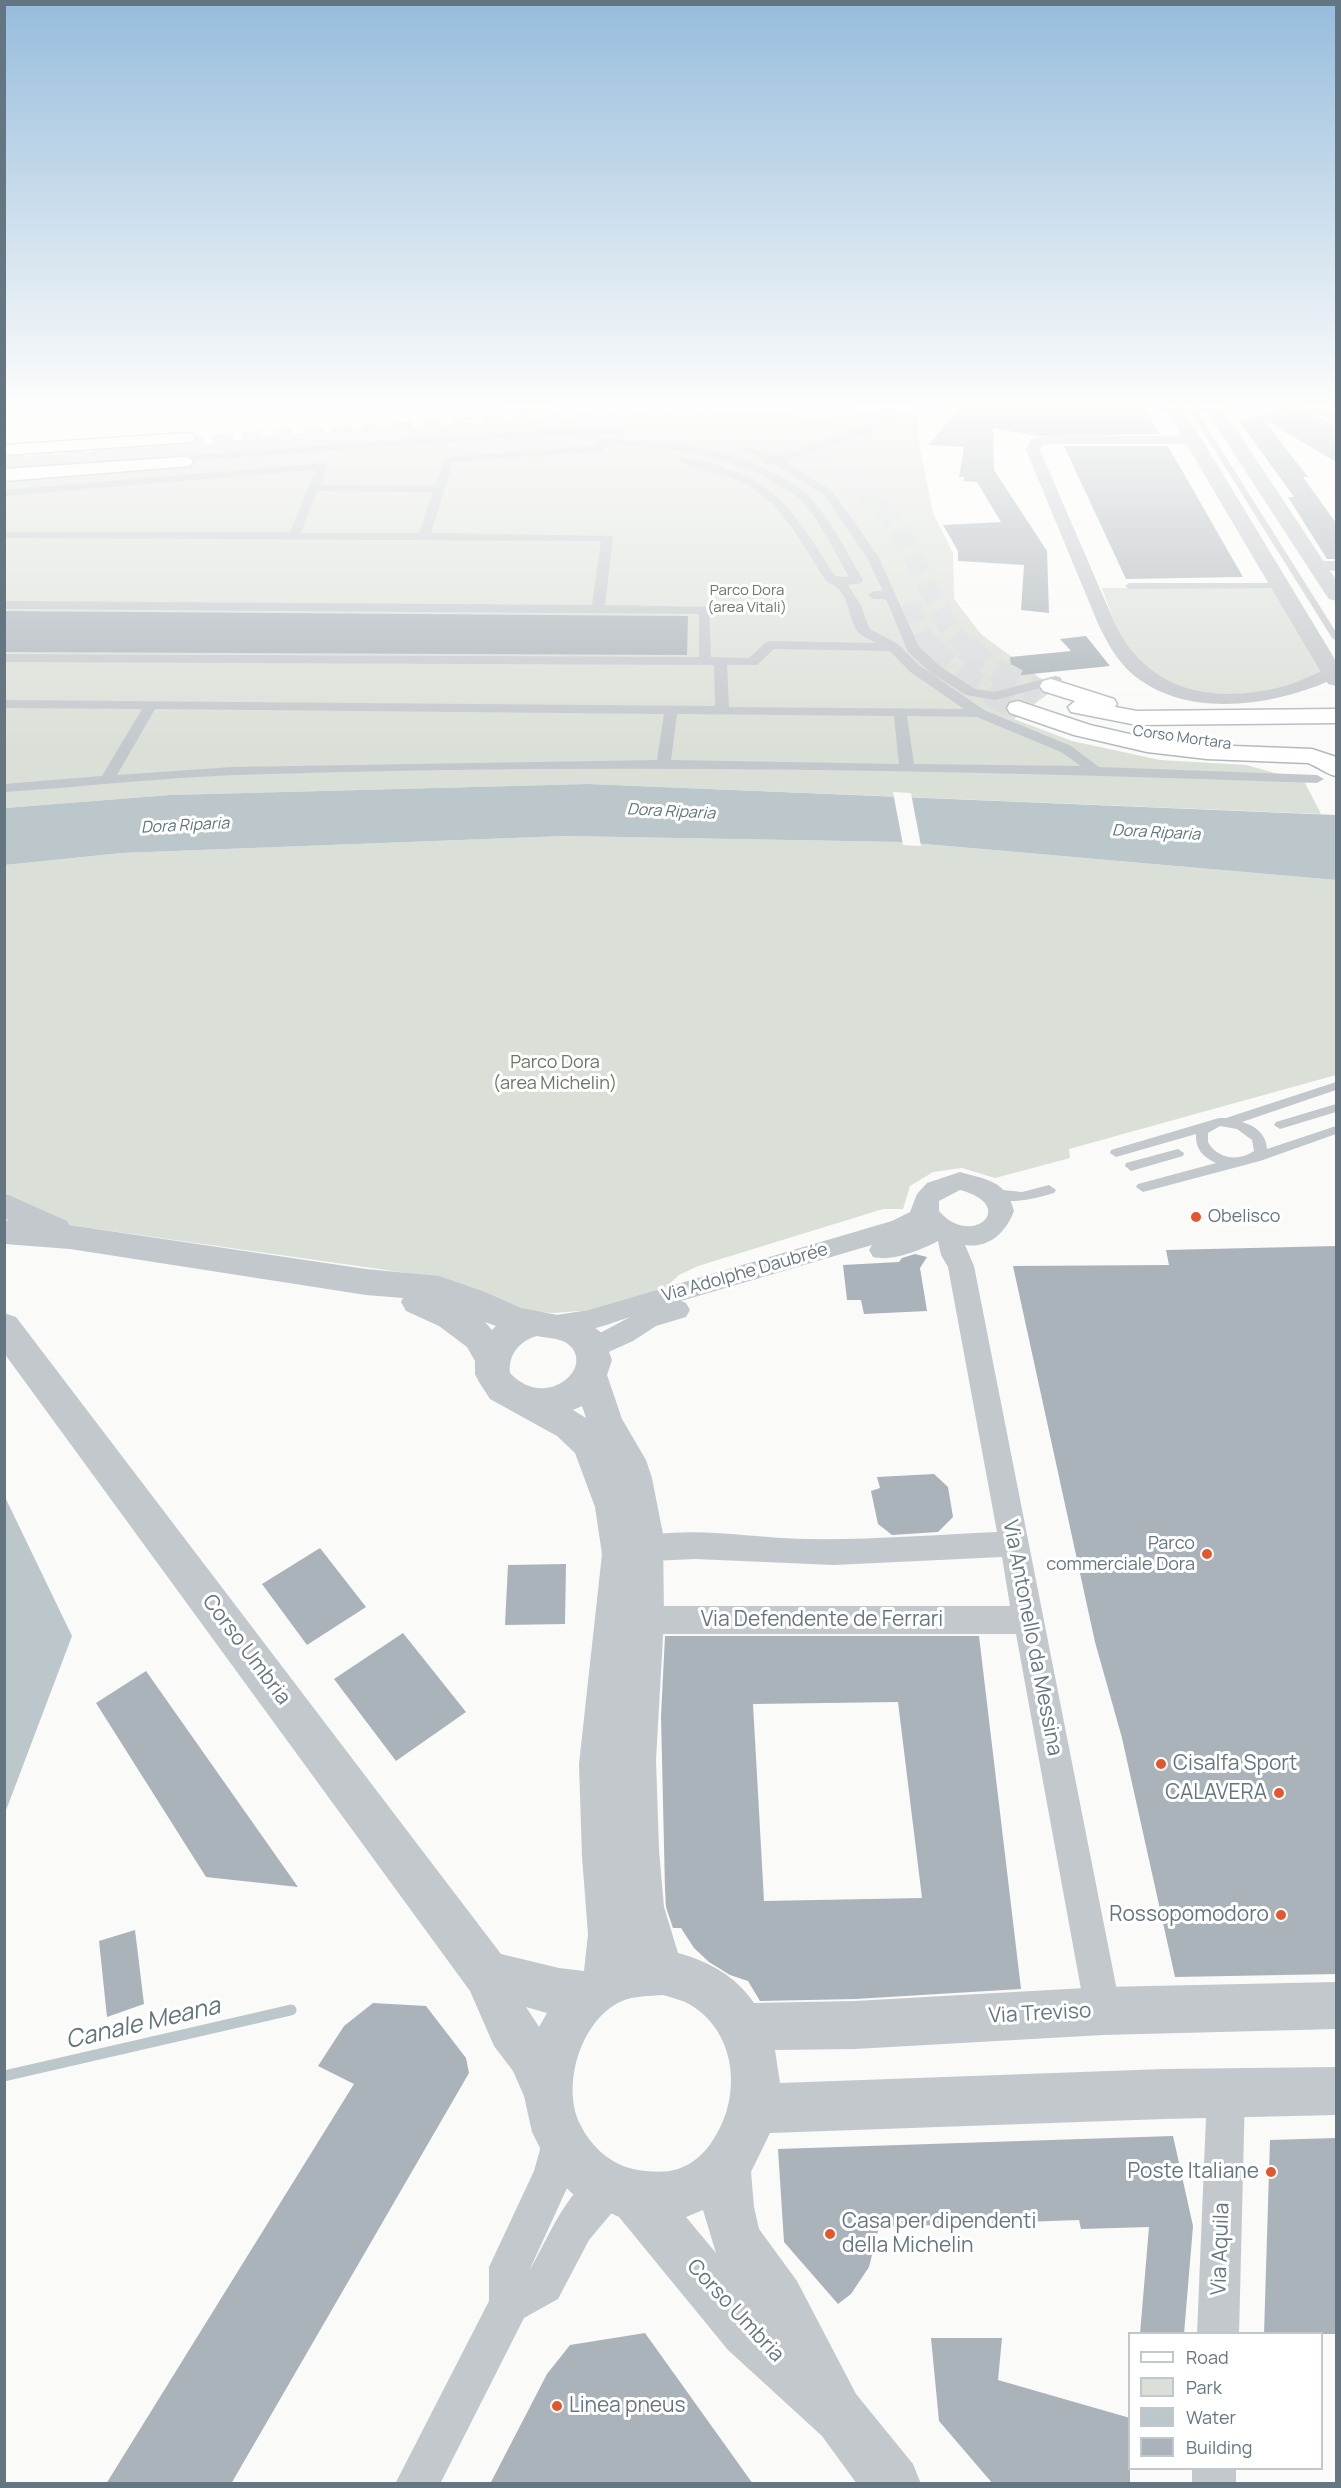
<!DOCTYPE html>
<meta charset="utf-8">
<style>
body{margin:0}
#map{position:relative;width:1341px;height:2488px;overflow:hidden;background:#fafaf8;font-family:Manrope,sans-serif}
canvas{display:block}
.frame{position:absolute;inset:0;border:6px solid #657683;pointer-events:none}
.legend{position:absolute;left:1128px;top:2332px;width:195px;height:138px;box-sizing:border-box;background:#fff;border:2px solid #c1c8cd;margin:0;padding:8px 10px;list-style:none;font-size:18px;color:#657683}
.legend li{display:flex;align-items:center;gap:12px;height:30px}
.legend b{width:30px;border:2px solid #c1c8cd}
</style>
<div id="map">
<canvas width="1341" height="2488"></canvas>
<div class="frame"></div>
<ul class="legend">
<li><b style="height:8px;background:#fff"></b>Road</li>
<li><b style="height:16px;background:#dadfd7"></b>Park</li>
<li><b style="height:16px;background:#bbc7cb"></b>Water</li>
<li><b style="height:16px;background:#aab3b9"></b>Building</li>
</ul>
</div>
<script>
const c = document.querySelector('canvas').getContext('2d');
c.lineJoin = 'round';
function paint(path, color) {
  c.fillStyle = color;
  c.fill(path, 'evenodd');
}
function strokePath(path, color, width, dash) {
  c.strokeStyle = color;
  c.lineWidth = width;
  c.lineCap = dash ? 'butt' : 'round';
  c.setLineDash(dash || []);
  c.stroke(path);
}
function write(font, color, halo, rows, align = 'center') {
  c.font = font + ' Manrope,sans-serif';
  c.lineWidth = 6;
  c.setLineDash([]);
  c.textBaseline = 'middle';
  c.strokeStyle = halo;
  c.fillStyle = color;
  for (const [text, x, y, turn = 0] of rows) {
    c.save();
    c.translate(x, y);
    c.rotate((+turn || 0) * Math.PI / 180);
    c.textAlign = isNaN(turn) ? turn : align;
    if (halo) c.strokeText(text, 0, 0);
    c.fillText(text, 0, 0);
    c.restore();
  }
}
paint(new Path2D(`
 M856,403H913L918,420L920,448L933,513L953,553L954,599L981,634L1055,689L1014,719L1072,741L1160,760L1246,765L1304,781L1321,814L588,784L170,795L5,808V458L220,442L275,435L628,414L774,410L793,411L803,419L853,415Z
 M1102,588H1275L1327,672L1316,678L1253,695L1196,693L1163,679L1143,667L1121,642Z
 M565,836L902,842L1336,880V1075L1069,1149L1070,1158L995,1178L962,1168L933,1172L910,1186L903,1209H883L698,1266L679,1275L666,1287L639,1298L594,1310L553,1313L523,1311L435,1277L55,1223L22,1209L5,1192V865L122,853Z`), '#dadfd7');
paint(new Path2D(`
 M588,784L1336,815V880L902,842L565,836L122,853L5,865V808L170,795Z
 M4,1495L72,1636L5,1813H4Z`), '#bbc7cb');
paint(new Path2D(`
 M893,792L911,793L921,846L903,845Z`), '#fafaf8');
strokePath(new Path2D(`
 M4,2076L291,2010`), '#bbc7cb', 11);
paint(new Path2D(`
 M965,403H1142L1160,434L1037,436L993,428L994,470L1047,551L1049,613L1021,610L1024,565L958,561V551L943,525L1001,522L977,482L963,481L964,477H959L964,447L928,445Z
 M1284,409L1305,411L1336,426V462L1263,419L1308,477H1303L1336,523V559H1327L1288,497H1294L1239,421Z
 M1064,446H1168L1243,577L1126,579Z
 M4,611L688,616L687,655L4,652Z
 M1086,636L1110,666L1012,676L1010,657L1071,651L1060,639Z
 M1336,1246V1974L1175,1977L1122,1738L1095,1642L1013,1266L1169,1265L1166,1250Z
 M915,1254L927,1257L920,1268L927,1311L864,1314L861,1300H847L843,1265L899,1262L902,1258Z
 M934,1474L948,1487L953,1517L938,1532L892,1535L878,1524L871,1491L880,1488L877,1477Z
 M320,1548L366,1607L307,1645L262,1584Z
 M566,1564L565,1624L505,1625L508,1565Z
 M403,1633L466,1712L396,1761L334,1679Z
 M665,1636H979L1021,1989L855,1999L760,2001L748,1981L730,1975L709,1962L694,1948L681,1928H673L666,1907L665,1889L661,1716ZM898,1702L922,1898L764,1901L753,1704Z
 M146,1671L298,1887L206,1877L96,1703Z
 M135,1930L144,2004L107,2017L99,1941Z
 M373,2003L426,2006L466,2058L469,2073L231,2484H106L354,2084L318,2066L344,2026Z
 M1173,2136L1193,2226L1184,2334H1140L1149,2227L1081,2229L1079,2220L879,2227L869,2267L851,2294L838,2304L784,2242L778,2149Z
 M1336,2138V2334H1264L1270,2140Z
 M645,2333L753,2484H490L547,2374L570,2345Z
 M931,2338H1002L998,2380L1130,2418V2484H993L939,2421Z`), '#aab3b9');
strokePath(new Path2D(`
 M4,459L505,424L633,419L697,424L761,434L832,466L866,492L895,521L948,627L967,649
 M911,603L918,627L932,649`), '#d5d9db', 20, [20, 10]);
strokePath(new Path2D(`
 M930,647L962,676L1018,708
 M966,647L991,668L1040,693`), '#d5d9db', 25, [25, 12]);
const secondary = new Path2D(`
 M186,433L192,434L195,438L192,442L4,455V445Z
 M184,457L190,458L193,462L190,466L4,481V469Z
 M1051,679L1114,699L1117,704L1115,707L1137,711L1336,709V723L1137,725L1071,712L1068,707L1075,701L1043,691L1040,686L1043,681Z
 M1018,701L1090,725L1147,738L1207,745L1312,749L1336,757V776C1326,774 1319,767 1308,763L1207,759L1147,752L1074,735L1010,713L1007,708L1010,703Z`);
strokePath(secondary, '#b3babf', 3);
paint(new Path2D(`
 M1185,403H1192L1336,632V641L1332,638Z
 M1280,583L1284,586L1283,588L1129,589L1125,586L1129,583Z
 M1336,1082V1090L1242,1122C1256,1126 1266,1134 1267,1149L1336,1126V1134L1260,1161L1143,1192L1136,1187L1138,1184L1216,1163C1203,1157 1195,1149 1196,1134L1116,1157L1110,1153L1111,1150L1219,1118H1226ZM1220,1126L1237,1129L1252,1140L1254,1151C1239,1162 1217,1159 1208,1142V1133Z
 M1336,1104V1112L1280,1129L1274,1125L1276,1122Z
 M1178,1149L1184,1153L1183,1156L1131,1171L1125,1166L1126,1163Z
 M1049,1185L1056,1190L1054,1193C1038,1198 1000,1208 987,1194L994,1189L1022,1192Z`), '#c3c8cc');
paint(new Path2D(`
 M884,403H894L896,424L785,461L832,491L878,556L919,647L941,667L975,689L995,692L1055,676L1060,677L1062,680L1060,683L995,700L966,695L931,673L908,652L886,599H874L868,595L874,591H883L866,556L824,495L775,464L764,465L763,463L766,460L740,450L745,447L776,457L887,420Z
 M618,428L622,429V433L491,439L166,463L161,460L166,457L491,433Z
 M602,439C665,442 725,445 781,477C790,482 800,487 808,495C831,519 846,552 863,580L861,583L848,585L860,604L870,629L898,644L919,665L984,710L1071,746L1099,767L1317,775L1324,779L1317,783C957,770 595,763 235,775C158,778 81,787 4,792V784L102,776L142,709L4,708V700L715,706L714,665L4,662V654L699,657V614L4,609V601L592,605L601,541L4,538V532H290L315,470L4,496V490L322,463L327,466L320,485L435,486L445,457L596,446L598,440ZM606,445C666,448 721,452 774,482C783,488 793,492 801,500C821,522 834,551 849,577L835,576C788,502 775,476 683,457L678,460C686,467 721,473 735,479C781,498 800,542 827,582C852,590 846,619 859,633C863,637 871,640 876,643L771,641L766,642L749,658L711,657L709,607L605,605L613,538L611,536L431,533L453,462L600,452L604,451ZM317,491L433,492L419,533H301ZM774,649L890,651L909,671L964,709L729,707L727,665H757ZM155,709L664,714L657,760L232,767L117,775ZM677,714L894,716L899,764L671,760ZM907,716L977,717L1061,752L1081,766L914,764Z`), '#c3c8cc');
paint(new Path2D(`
 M504,403L542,405L561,403L545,413L510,412L503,408Z
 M1304,403H1318L1336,415V424L1307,410Z
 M1049,436H1193L1200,440L1193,444H1049L1042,445L1040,450L1116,626C1149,692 1214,704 1281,687C1299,683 1315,672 1333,668L1336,669V678C1275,706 1185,721 1130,672C1116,659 1107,642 1099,626L1026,450L1031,439Z
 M1319,561H1336V571L1313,569L1311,566Z
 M960,1172C987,1180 1006,1180 1014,1211C1006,1232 989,1249 965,1245L974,1266L1121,2011L1116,2024L1103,2029L1090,2024L1085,2011L1016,1634H664L644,1633L620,1625L616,1615L620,1605C634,1600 649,1605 664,1606H1010L1002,1557L834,1565L695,1559L651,1561L630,1565L619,1561L615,1552L619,1543C678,1522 745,1538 805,1539C869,1540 933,1535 997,1532L948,1267L941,1255L938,1241C921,1250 892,1262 873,1257L869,1250L872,1245L681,1301L686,1303L690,1310L686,1317L656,1326L633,1341L593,1359L583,1356L579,1349L583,1342L630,1317C605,1325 576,1338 550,1330L546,1323L550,1316L589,1310L892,1221L910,1212L917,1194L927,1183ZM960,1190C1020,1206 971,1249 939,1211V1201Z
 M1226,2074L1239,2080L1245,2093L1239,2334H1197L1207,2093L1213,2080Z
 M560,2123L574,2128L579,2142L573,2175L529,2271C550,2236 567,2185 607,2168L621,2174L627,2188L621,2202L589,2240L558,2299L524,2318L440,2484H395L489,2301V2267L534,2171L546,2128Z
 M1192,2468H1236V2484H1192Z`), '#c3c8cc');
paint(new Path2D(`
 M1162,403H1180L1336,661V686L1328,684L1325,679Z
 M1201,403H1219L1336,580V601L1329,599L1326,595Z
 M4,1193L67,1221L69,1225L366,1269L439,1276L485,1292L521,1308L584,1320L602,1333L612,1360L607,1375L622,1419L646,1460L652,1478L663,1534L664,1619L656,1760L659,1850L664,1907L678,1953C708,1961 736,1976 754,2003L855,2001L1103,1987L1336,1982V2029L1103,2035L855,2049L775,2050L780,2083L1164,2069L1336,2067V2115L1164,2119L770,2133L751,2172L754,2207L759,2229L797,2281L856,2394L913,2464L921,2484H857L822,2436L728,2350L619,2217L576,2197L554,2176L532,2132L524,2096L513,2071L494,2046L470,1991L4,1353V1313L16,1317L501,1954L559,1968L584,1971L588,1934L582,1857L579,1764L602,1554L595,1507L575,1453L557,1436L490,1399L479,1382L475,1374V1361L467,1347L439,1326L406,1311L401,1302L403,1298L366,1295L70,1249L4,1244V1220L9,1221L4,1218ZM485,1322L496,1326L492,1330ZM537,1336C546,1338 557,1338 565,1342C600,1364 547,1413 510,1373C508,1355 519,1341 537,1336ZM582,1406L586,1418L573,1410ZM663,1995C670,1997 678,1999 685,2002C737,2028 743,2096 713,2140C705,2153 693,2164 678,2169C665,2173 652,2172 638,2170C612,2166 591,2147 580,2124C561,2085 581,2019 622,2001C634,1996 650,1996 663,1995ZM526,2007L547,2013L539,2027ZM703,2210L716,2253L686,2217Z`), '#c3c8cc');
paint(secondary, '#fff');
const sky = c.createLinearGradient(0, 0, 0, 751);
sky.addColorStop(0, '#96bcdc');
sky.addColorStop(0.54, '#fdfdfc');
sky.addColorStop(1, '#fdfdfc00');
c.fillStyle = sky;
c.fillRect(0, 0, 1341, 751);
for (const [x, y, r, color] of [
 [1196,1217,6,"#e3572f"],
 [1207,1554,6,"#e3572f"],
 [1161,1764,6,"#e3572f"],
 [1279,1793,6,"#e3572f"],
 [1281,1915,6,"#e3572f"],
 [1271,2172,6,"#e3572f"],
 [830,2234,6,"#e3572f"],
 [557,2406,6,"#e3572f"]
]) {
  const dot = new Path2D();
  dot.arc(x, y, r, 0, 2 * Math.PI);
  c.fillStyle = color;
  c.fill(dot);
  strokePath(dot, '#fff', 2);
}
write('15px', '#687a64', '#fff', [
 ["Parco Dora",747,591],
 ["(area Vitali)",747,608]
]);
write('15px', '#657683', '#fff', [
 ["Corso Mortara",1182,738,8]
]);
write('italic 16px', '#60757c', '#fff', [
 ["Dora Riparia",671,812,3],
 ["Dora Riparia",185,826,-3],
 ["Dora Riparia",1156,833,3]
]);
write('18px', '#687a64', '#fff', [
 ["Parco Dora",555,1063],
 ["(area Michelin)",555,1084]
]);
write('18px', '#657683', '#fff', [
 ["Obelisco",1208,1217],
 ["Parco",1195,1544,"right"],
 ["commerciale Dora",1195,1565,"right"]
], 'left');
write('18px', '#657683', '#fff', [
 ["Via Adolphe Daubrée",745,1273,-16]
]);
write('21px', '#657683', '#fff', [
 ["Via Defendente de Ferrari",822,1620],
 ["Via Antonello da Messina",1032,1638,79],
 ["Corso Umbria",246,1650,53],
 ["Via Treviso",1040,2014,-3],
 ["Via Aquila",1221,2249,-88],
 ["Corso Umbria",735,2311,47]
]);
write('21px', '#657683', '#fff', [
 ["Cisalfa Sport",1173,1764],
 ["CALAVERA",1267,1793,"right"],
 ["Rossopomodoro",1269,1915,"right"],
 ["Poste Italiane",1259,2172,"right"],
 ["Casa per dipendenti",842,2222],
 ["della Michelin",842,2246],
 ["Linea pneus",569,2406]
], 'left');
write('italic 24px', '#60757c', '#fff', [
 ["Canale Meana",143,2024,-13]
]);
</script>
